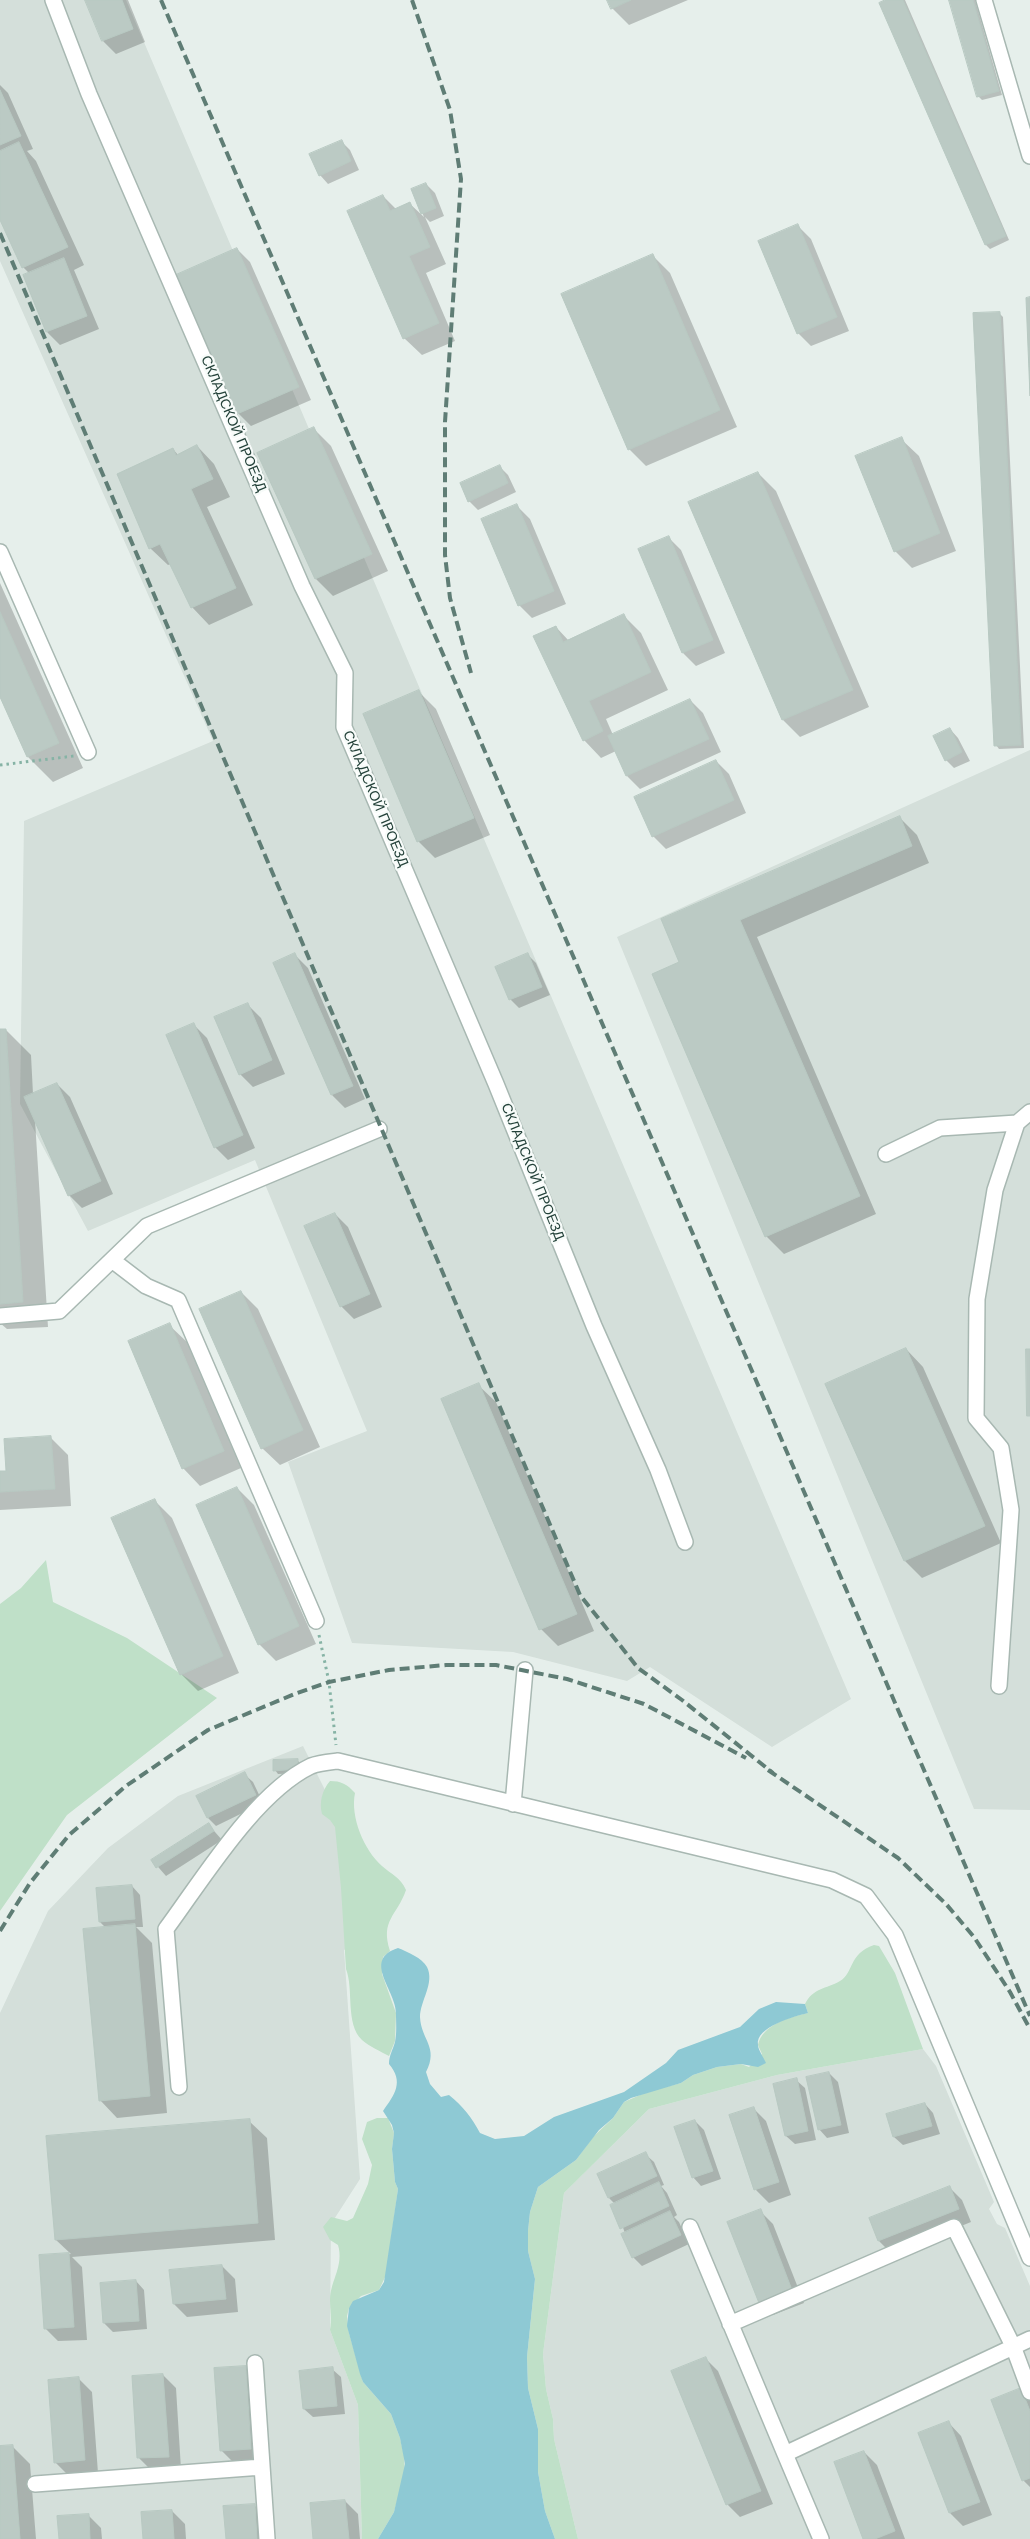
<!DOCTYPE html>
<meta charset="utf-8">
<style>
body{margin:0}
canvas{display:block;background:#e6efeb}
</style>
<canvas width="1030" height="2539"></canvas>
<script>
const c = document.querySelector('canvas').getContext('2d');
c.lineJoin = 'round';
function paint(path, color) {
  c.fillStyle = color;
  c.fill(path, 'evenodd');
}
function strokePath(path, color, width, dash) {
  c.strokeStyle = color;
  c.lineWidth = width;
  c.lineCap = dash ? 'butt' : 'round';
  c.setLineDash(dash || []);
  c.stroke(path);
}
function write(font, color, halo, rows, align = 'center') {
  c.font = font + ' "DM Sans",sans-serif';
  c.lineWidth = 4.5;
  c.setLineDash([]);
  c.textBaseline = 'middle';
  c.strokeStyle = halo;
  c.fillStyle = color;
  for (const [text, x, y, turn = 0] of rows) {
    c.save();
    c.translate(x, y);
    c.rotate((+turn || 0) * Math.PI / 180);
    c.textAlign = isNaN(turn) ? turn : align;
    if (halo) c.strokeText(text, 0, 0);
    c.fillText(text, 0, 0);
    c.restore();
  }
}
paint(new Path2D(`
 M0,0H126L851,1699L772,1747L650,1667L627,1681L513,1652L352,1643L288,1462L367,1431L255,1160L88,1231L20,1104L24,821L213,741L0,261Z
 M1030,750V1810L974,1809L617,937Z
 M303,1746L345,1830L356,1945L344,1950L360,2179L331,2224L330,2330L358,2405L362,2539H0V2013L48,1911L108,1848L178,1796Z
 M923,2049L936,2066L994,2202L989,2209L997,2224L1005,2228L1030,2286V2539H578L554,2439L553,2419L546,2389L543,2354L564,2193L649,2109L777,2075Z`), '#d4dfda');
paint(new Path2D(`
 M46,1560L53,1602L127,1638L217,1698L67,1815L0,1911V1604L21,1588Z
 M330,1781C341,1781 347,1784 355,1793C350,1817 364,1850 382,1866C392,1875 400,1877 406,1890C397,1916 380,1920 390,1951L383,1957L382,1974L396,2013L395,2041L389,2056C380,2051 370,2047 362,2040C345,2024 354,1989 346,1969L341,1888L335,1827L330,1820L322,1814C319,1803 322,1790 330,1781Z
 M874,1945L879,1946L895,1973L923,2049L777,2075L649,2109L564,2193L543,2354L546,2389L553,2419L554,2439L578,2539H555L545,2511L538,2472V2429L528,2388L527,2357L535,2279L528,2251V2231L530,2212L538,2187L576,2160L593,2137L613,2118L624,2102L647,2092L681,2083L693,2075L717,2067L741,2064L749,2067L762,2054L758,2045C762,2025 789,2017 808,2013L805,2004C813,1988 826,1989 840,1981C854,1973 848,1954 874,1945Z
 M377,2118H388L394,2133L392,2149L395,2182L398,2189L386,2275L379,2290L361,2296L349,2308L347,2316L349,2333L363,2382L391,2414L400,2438L404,2455L405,2473L394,2512L378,2539H362L358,2405L330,2330C332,2319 330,2310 330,2299C331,2279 344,2266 338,2245L330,2240L323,2227L331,2217L347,2221L353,2218L368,2184L372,2165L362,2139L367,2122Z`), '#bfe0c8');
paint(new Path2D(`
 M398,1948C408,1952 422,1958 427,1967C435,1983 420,2001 420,2017C421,2040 439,2047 426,2072L430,2084L441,2097L449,2095C463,2106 472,2118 480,2133L495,2139L524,2136L554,2117L624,2092L666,2063L678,2050L740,2027L759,2009L776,2002L805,2004L808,2013C795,2016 755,2027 758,2045C758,2050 764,2058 766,2063L758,2067L741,2064L717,2067L693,2075L681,2083L631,2098L624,2102L613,2118L599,2130L576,2160L538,2187L530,2212L528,2231V2251L535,2279L527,2357L528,2388L538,2429V2472L545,2511L555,2539H378L394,2512L405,2464L400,2438L391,2414L363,2382L360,2374L347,2326L349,2308L353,2301L379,2290L384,2282L398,2189L395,2182L392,2149L394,2133L392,2125L383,2111C395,2094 404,2082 389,2064C389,2055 393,2050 395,2042C397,2033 396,2023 396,2014C397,1991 361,1960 398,1948Z`), '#8ec9d4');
paint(new Path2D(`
 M86,0H128L145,42L116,54L103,41Z
 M608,0H688L629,25L612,8Z
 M888,0H905L1009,240L990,249L986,245L881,3Z
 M950,0H975L1002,95L982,100L978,96Z
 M0,85L8,93L33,149L27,151L36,161L84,265L74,270L99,329L60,345L47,332L25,275L29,273L23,267L0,217Z
 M341,141L350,150L359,170L328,184L320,175Z
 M426,184L435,193L444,216L430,222L425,217L446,264L426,273L455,341L422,355L404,338L383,196L396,209L409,203L424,217L412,190Z
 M798,226L811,239L849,331L811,346L798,333Z
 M237,249L250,262L311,400L251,426L238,413Z
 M653,256L670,273L737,427L646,466L629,449Z
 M999,313L1003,317L1024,748L999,749L996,745Z
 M314,429L331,446L388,571L333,596L316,579L259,454Z
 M901,439L919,456L956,551L912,568L895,551Z
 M197,446L214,464L230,497L207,507L253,605L209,625L192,607L171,564L168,565L150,548L173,449L178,455Z
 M500,467L508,475L516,492L478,510L469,501Z
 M758,473L776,491L869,707L800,737L783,720L689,503Z
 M517,506L530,519L566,604L532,618L519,605Z
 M668,537L681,550L725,653L696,666L683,653L640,549Z
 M0,583L83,768L53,782L28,757L0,694Z
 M623,615L641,633L668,690L606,719L613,735L690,700L703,713L721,752L640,789L627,776L616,751L601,758L584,740L556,627L569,641Z
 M419,692L436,709L490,835L435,858L418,841Z
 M950,729L958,738L970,761L954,768L946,760Z
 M716,761L729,774L746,813L666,849L653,836Z
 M900,818L917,835L929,863L757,937L876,1214L784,1254L766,1236L681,963L663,920Z
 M295,955L308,968L365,1099L345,1108L332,1095Z
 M528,955L536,963L550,995L519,1008L511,1000L497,967Z
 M248,1005L261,1018L285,1074L253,1087L240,1074Z
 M194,1025L207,1038L255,1148L228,1160L215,1147Z
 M0,1030H6L31,1055L33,1094L57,1084L70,1097L113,1194L82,1208L69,1195L35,1120L48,1327L7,1329L0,1323Z
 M335,1214L348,1227L382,1307L354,1319L341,1306Z
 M241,1292L258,1309L320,1447L280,1465L262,1448Z
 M169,1325L187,1342L241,1468L200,1486L183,1468Z
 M906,1349L923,1367L1001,1543L922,1578L905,1561Z
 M478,1385L496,1402L594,1631L558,1646L541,1629Z
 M51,1438L68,1455L71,1506L0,1510V1472H8Z
 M237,1488L254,1505L316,1644L276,1661L259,1644Z
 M155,1501L172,1518L239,1673L198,1691L181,1674Z
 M297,1760L301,1764V1773L278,1774L275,1770Z
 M244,1774L253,1782L263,1803L216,1826L208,1818Z
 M208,1824L222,1840L166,1876L152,1860Z
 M132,1886L140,1895L143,1927H136L152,1943L167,2113L117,2118L100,2100L106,1928L100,1922Z
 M829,2073L838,2082L849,2133L827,2138L819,2129Z
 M796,2080L805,2088L816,2140L795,2144L786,2136Z
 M925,2104L933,2113L940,2134L903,2145L894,2137L888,2115Z
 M753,2108L766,2121L791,2195L769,2203L756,2190L731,2116Z
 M249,2121L267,2138L275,2240L72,2257L82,2267L87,2340L58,2341L45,2328L40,2256L71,2254L56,2240Z
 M695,2121L704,2130L721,2179L701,2186L693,2177Z
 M645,2154L654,2162L664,2185L661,2186L667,2193L677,2215L674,2217L679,2222L689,2244L642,2266L633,2257L615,2204L609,2198Z
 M949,2187L962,2200L971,2222L892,2254L879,2241L871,2219Z
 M760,2211L773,2224L804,2303L773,2315L760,2302Z
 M222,2266L235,2279L238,2312L187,2317L174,2304Z
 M136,2281L144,2290L147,2329L113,2332L104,2323Z
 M705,2358L718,2371L773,2504L740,2517L727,2504Z
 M245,2367L258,2380L264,2461L234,2463L221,2450Z
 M332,2369L341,2377L345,2414L313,2417L304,2409Z
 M163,2375L176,2388L181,2469L152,2471L139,2458Z
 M79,2379L92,2392L98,2473L68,2475L55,2462Z
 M1021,2390L1030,2399V2487L1023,2480Z
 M948,2422L961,2436L992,2515L963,2526L950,2513L920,2433Z
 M12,2446L30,2464L36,2539H0V2447Z
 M864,2452L877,2465L905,2539H864Z
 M345,2501L358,2514L360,2539H314Z
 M254,2505L267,2518L269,2539H227Z
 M172,2511L185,2524L186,2539H144Z
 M88,2515L101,2528L102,2539H60Z`), '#0003');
const building = new Path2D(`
 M85,0H122L133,29L102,41Z
 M607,0H631L611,9Z
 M885,0H903L1006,236L985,245L879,3Z
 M949,0H973L999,91L977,97Z
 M0,90L21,136L0,145Z
 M342,140L351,161L319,176L309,154Z
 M19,142L68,247L22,268L0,220V151Z
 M426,183L436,208L421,214L411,189Z
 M383,195L390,211L410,202L430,247L409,256L439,323L403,339L347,211Z
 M798,224L837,317L797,334L758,241Z
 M237,248L299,387L237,414L176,275Z
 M653,254L720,410L628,450L561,294Z
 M64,258L87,316L46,332L23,275Z
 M1030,297V396L1026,298Z
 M1000,312L1021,745L994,746L973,313Z
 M314,427L372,554L315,579L257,453Z
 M902,437L940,533L894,552L855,456Z
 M197,445L213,479L191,489L236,588L191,608L160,544L149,549L117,474L173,448L176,455Z
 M500,465L508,483L468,502L460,483Z
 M758,472L853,690L782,720L688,502Z
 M517,504L554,591L518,606L481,519Z
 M669,536L713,640L682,653L638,549Z
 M0,612L59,743L27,757L0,697Z
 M624,614L651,672L589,701L603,731L583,741L533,636L556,626L563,642Z
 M419,690L474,818L417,842L363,714Z
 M690,699L709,739L626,776L608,736Z
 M950,728L962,752L945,761L933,736Z
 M716,760L734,800L652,837L634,797Z
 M900,816L912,846L740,920L860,1196L765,1237L652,974L679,962L661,919Z
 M295,953L353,1086L331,1095L273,963Z
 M528,953L542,987L509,1000L495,967Z
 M248,1003L272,1060L239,1075L214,1017Z
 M194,1023L243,1135L214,1148L166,1035Z
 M0,1029H6L23,1302L0,1304Z
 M57,1083L101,1181L68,1196L24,1097Z
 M335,1213L370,1294L340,1307L304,1226Z
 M241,1291L303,1430L261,1449L199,1309Z
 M170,1323L224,1451L182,1469L128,1341Z
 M906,1348L985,1526L904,1561L825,1384Z
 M1026,1349H1030V1416H1027Z
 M479,1383L577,1614L539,1630L441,1399Z
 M51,1436L55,1489L0,1492V1471H6L4,1439Z
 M237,1487L299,1626L258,1645L196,1505Z
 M155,1499L223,1656L180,1675L111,1518Z
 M298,1759V1769L273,1771V1760Z
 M245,1772L256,1795L207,1818L196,1796Z
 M209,1823L214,1831L156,1868L151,1860Z
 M132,1885L135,1919L99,1922L96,1888Z
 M135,1924L150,2096L99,2101L83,1929Z
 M829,2072L841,2125L818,2130L806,2077Z
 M797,2078L808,2131L785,2136L773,2084Z
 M925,2103L932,2126L893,2137L886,2114Z
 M754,2107L779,2182L754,2190L729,2115Z
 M250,2119L258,2223L55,2240L46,2136Z
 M695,2120L713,2171L692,2178L674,2127Z
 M646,2152L657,2176L608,2198L597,2174Z
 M659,2182L669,2206L620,2229L610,2205Z
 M950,2186L959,2209L878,2241L869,2218Z
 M761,2209L792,2290L759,2303L727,2222Z
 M670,2211L681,2235L632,2258L621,2234Z
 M69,2253L74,2327L44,2329L39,2255Z
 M222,2265L226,2299L173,2304L169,2270Z
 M136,2280L139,2321L103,2323L100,2283Z
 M706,2357L761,2491L726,2505L671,2371Z
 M246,2366L251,2449L220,2451L214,2368Z
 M333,2367L337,2406L303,2409L299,2371Z
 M163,2374L169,2457L137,2458L132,2376Z
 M79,2377L85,2460L54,2463L48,2380Z
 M1021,2388L1030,2411V2478L1022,2481L991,2400Z
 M949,2421L980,2502L949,2513L918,2433Z
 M13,2445L20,2539H0V2446Z
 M864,2451L895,2531L875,2539H863L834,2462Z
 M345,2500L349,2539H313L310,2503Z
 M255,2504L257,2539H226L223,2506Z
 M172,2510L174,2539H143L141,2512Z
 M89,2514L90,2539H59L57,2516Z`);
paint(building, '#bbcac4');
strokePath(building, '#b8c9c2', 1);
const minor = new Path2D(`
 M53,0L89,94L302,586L345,673L344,727L496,1084L594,1326L658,1470L685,1542
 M984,0L1030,156
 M0,552L88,752
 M886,1154L940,1128L1017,1123L1030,1112
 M112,1260L146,1286L178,1300L316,1621
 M0,1316L59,1311L147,1226L379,1129
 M999,1686L1011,1510L1001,1448L976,1418L977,1299L995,1190L1017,1123
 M513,1804L525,1670
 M179,2087L166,1929C203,1879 255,1793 311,1766C319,1763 330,1762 338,1761L832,1880L866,1896L895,1935L1030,2258
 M690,2227L785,2454L1030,2339
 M730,2324L954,2227L1013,2346L1030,2392
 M255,2363L267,2539
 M785,2454L821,2539
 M35,2484L262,2467`);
strokePath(minor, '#a8b8b2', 18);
strokePath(new Path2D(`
 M0,765L74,756
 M319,1635L329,1682L336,1745`), '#86b3a5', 3, [2.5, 4]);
strokePath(minor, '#fff', 15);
strokePath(new Path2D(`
 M161,0L1030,2016
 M412,0L450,110L461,179L445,422V555L450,598L471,673
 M0,233L580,1595L638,1668L682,1700L773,1773
 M768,1770L898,1858L946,1904L974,1937L1010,1992L1030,2029
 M0,1931L30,1883L69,1835L126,1786L208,1730L297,1693L329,1682L389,1670L446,1665H496L567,1679L644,1704L746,1758`), '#5f7d75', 4, [10, 5]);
write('14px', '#24423a', '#f7fbf9', [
 ["СКЛАДСКОЙ ПРОЕЗД",233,424,67],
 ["СКЛАДСКОЙ ПРОЕЗД",375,799,67],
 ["СКЛАДСКОЙ ПРОЕЗД",532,1172,68]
]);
</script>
